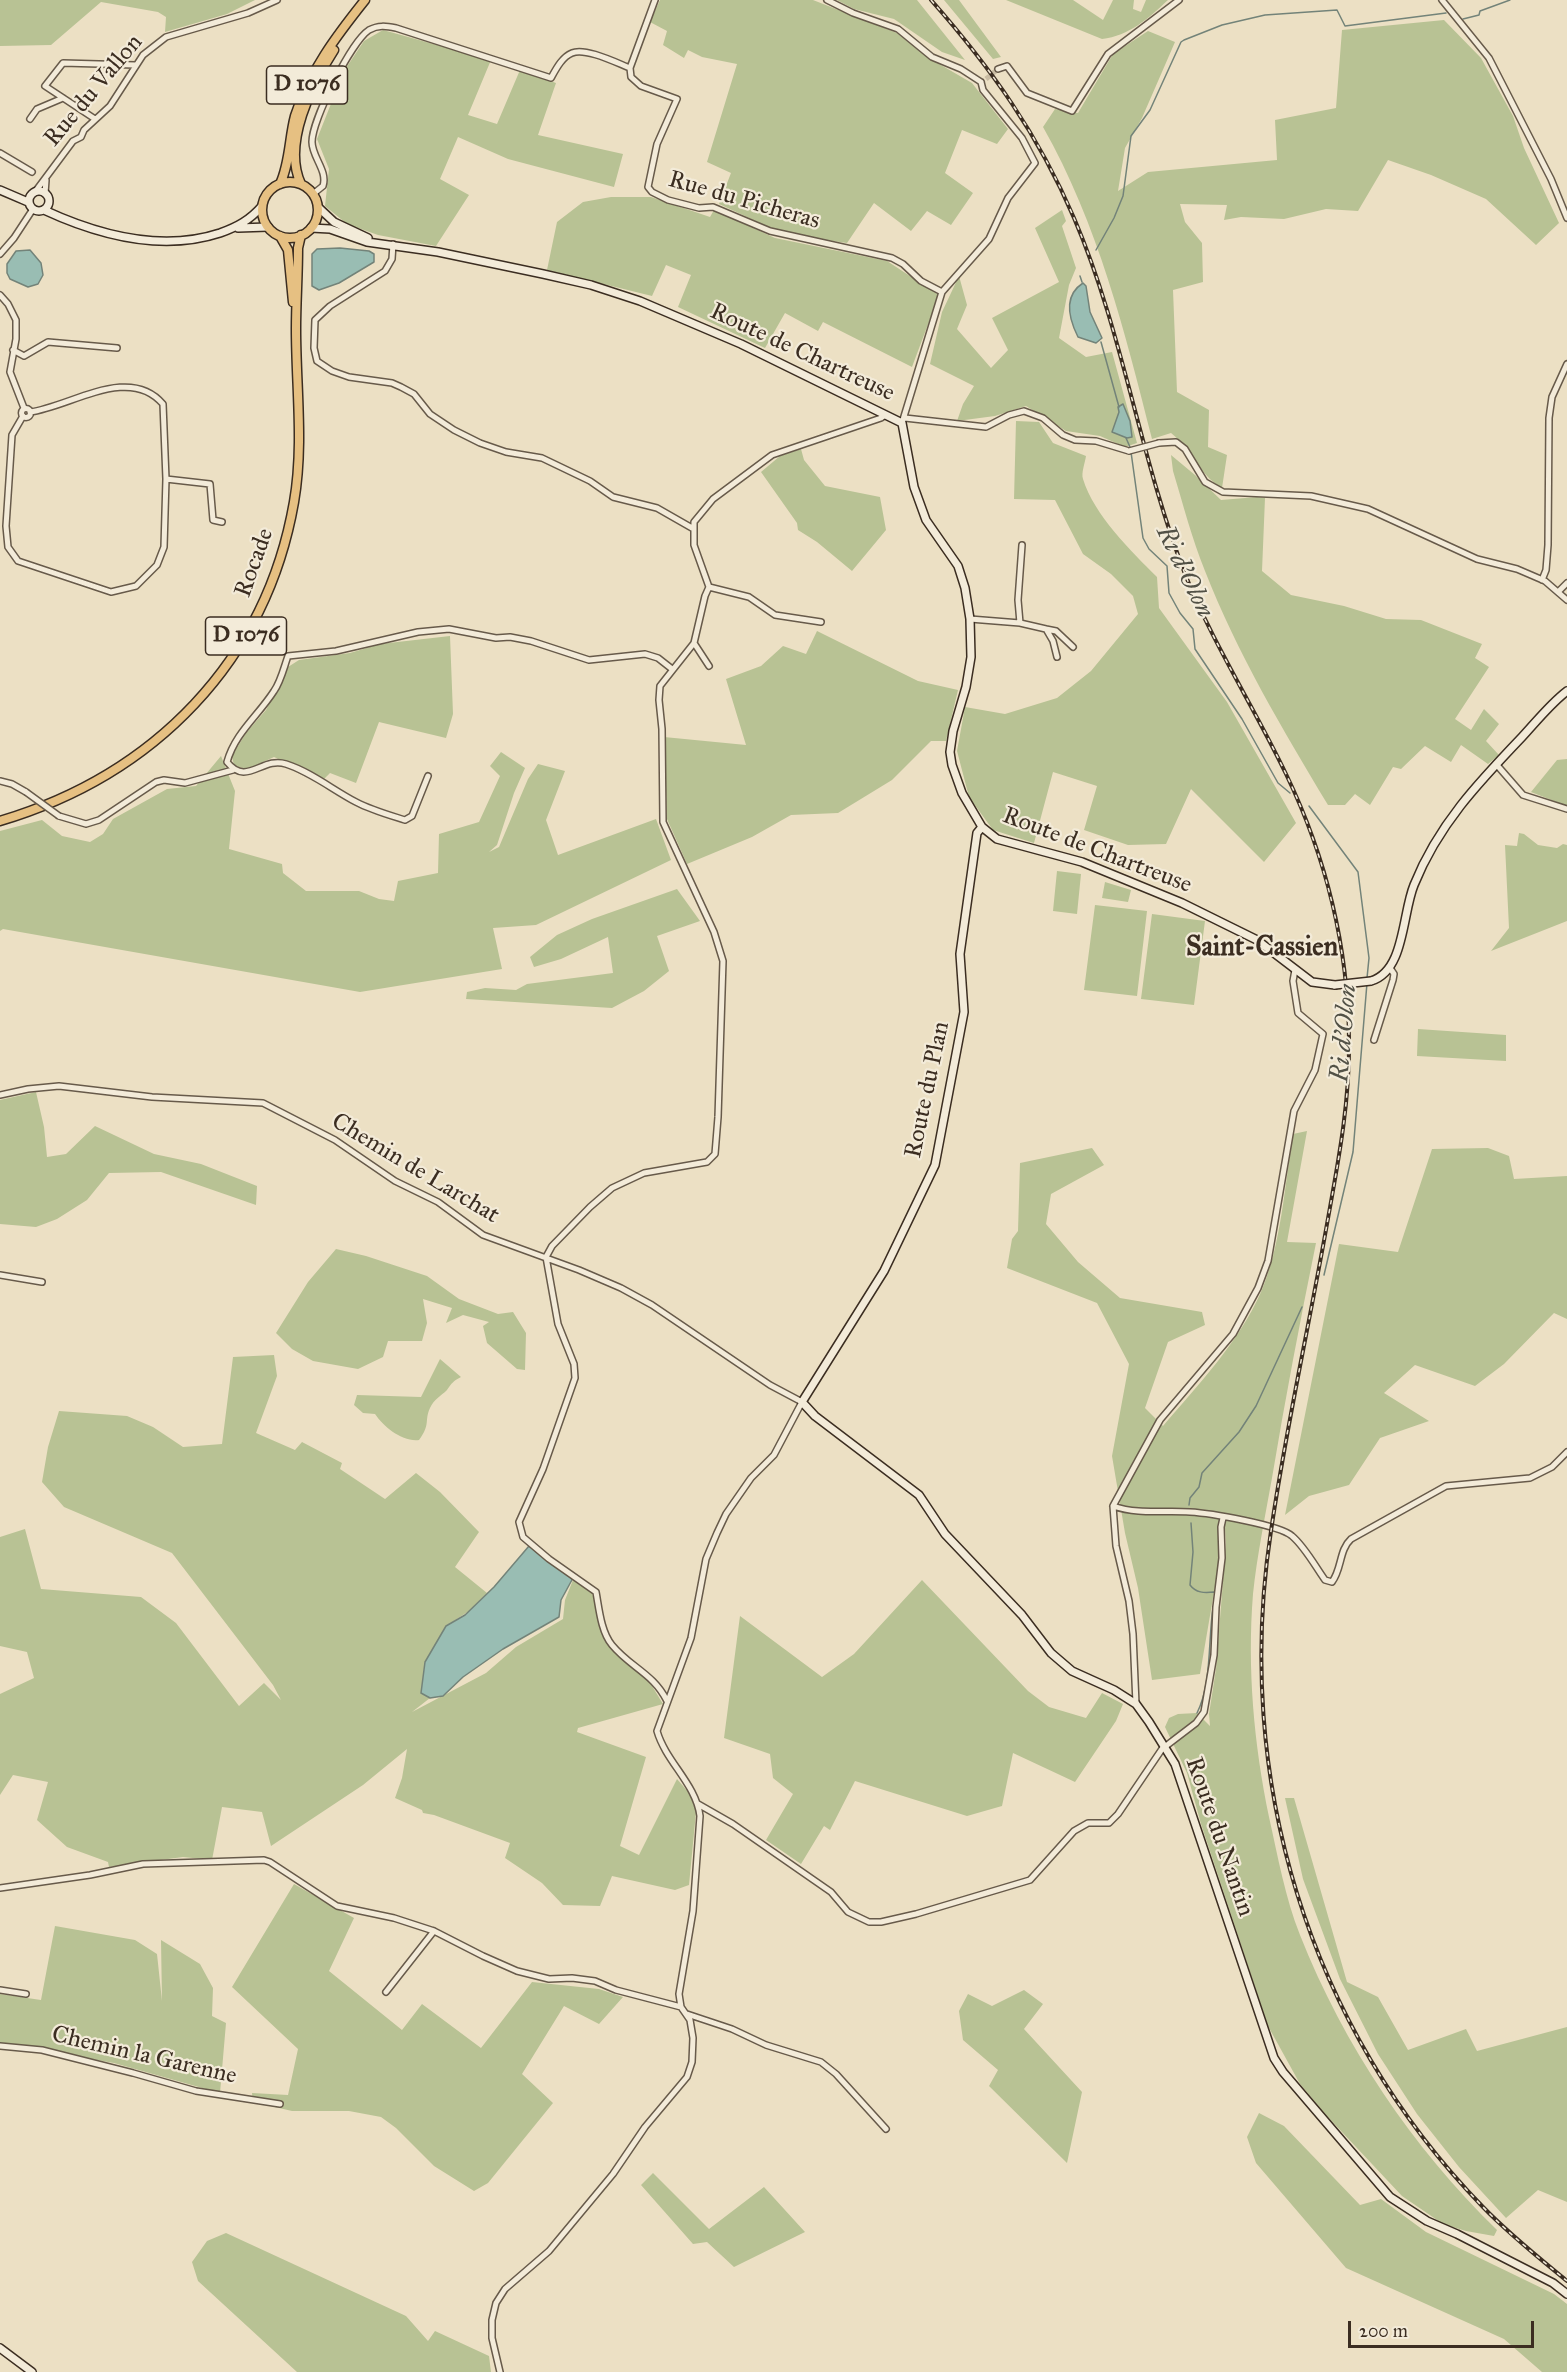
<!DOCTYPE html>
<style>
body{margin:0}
#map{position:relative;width:1567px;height:2372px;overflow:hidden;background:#ece0c4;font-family:"IM FELL Great Primer",serif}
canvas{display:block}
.scale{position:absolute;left:1348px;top:2321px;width:186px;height:27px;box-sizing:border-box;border:3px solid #3b2d21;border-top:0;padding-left:8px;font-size:18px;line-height:21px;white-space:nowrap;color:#3b2d21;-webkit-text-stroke:4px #f3ebd9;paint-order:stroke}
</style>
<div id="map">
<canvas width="1567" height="2372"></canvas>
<div class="scale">200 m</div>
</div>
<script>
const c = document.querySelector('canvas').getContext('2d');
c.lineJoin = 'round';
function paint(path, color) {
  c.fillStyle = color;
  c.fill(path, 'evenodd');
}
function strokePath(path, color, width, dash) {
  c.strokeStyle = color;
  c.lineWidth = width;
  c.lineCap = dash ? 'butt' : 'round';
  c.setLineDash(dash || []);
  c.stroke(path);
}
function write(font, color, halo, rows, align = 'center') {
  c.font = font + ' "IM FELL Great Primer",serif';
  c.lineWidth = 4.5;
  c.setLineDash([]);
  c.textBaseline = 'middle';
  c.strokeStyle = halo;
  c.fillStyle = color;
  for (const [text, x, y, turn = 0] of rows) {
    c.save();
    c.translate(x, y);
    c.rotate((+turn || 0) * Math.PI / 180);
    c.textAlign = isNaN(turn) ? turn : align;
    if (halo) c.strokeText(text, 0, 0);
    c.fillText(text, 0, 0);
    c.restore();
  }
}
paint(new Path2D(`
 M0,0H255L227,14L165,32L166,17L158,12L101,2L51,45L0,46Z
 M660,0H813L897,33L927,57L972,83L1008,129L997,144L962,130L945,173L973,193L951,225L927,211L911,231L874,203L847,243L784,234L719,204L731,173L707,162L737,64L702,57L688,50L684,58L663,45L667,31L650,22Z
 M837,0H917L965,60L942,52L894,19L854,9Z
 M944,0H959L1001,57L993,59Z
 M1006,0H1073L1103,20L1113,0H1134L1133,9L1141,12L1146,0H1168C1149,18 1129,36 1102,39Z
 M1444,20L1481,58L1513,116L1524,148L1559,223L1536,245L1486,199L1431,175L1388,160L1358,211L1326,209L1284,219L1241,217L1224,220L1227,205L1180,204L1185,222L1202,243L1203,282L1173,290L1177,392L1209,410L1208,447L1227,455L1222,488C1197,473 1194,451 1171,433L1152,439C1125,332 1098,224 1043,127L1055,109L1078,113L1113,54L1148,31L1175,42L1142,118L1125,148L1118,191L1148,172L1277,160L1275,120L1336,108L1342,30Z
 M383,30L491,60L468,115L497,124L520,70L556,83L538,135L623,154L614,187L508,159L458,137L440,179L469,195L436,246L378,235L347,224L325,206L329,169L317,139L344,71L364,41Z
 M611,197H651L710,217L714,210L775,238L887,261L939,295L912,367L823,322L818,331L785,313L765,348L678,307L691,275L666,265L652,296L547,270L557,222L583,202Z
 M1062,210L1066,221L1062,226L1076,268L1069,285L1059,338L1086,357L1112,352L1137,443L1125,447L1100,436L1066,431L1026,406L995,416L957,421L963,404L974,386L930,364L942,312L959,276L967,305L957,329L991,368L1008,350L992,318L1059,282L1035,228Z
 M1016,421L1039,422L1053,443L1086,456C1085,463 1081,473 1083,479C1094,515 1131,551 1157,577L1159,608L1227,702L1296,823L1264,862L1191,789L1166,844L1128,845L1084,830L1097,786L1053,772L1034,843L993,830L969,797L957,751L965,707L1005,714L1057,698L1091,671L1138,614L1133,596L1111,574L1083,554L1055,500L1014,499Z
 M801,449L804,460L825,486L880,497L886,530L852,571L817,542L798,530L797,523L761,472L780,456Z
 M1171,455L1195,475L1221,500L1257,497L1265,498L1262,571L1291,595L1344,606L1386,619L1421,620L1482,644L1475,658L1489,667L1455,719L1471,730L1484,709L1499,724L1486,741L1499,755L1488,764L1461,745L1451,762L1425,746L1401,769L1393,767L1370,805L1355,794L1345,805H1328C1283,730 1237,653 1205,571C1192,539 1183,504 1173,471Z
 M817,631L918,681L958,690L946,741H931L892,780L838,813L791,815L752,837L687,864L667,819L664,737L746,745L726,679L761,666L783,646L806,654Z
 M450,636L453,714L446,738L379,722L356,783L330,773L324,779L274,757L248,769L234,766L232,756L246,733L266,710L288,667L299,660L350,653L380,644Z
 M501,752L525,768L514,793L497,845L489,852L499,847L528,779L538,764L565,771L546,820L558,855L656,819L671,860L536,925L493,928L502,969L360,992L3,929L0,931V831L42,820L62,836L90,842L103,834L113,819L167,789L196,786L221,756L235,791L229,849L282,864L283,873L306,891H359L379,899L394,901L398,881L438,873L439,834L479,822L500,776L490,766Z
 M1567,759V806L1531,792L1557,760Z
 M1519,833L1524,834L1538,845L1557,848L1563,844L1567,845V921L1491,951L1509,928L1505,845L1517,846Z
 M1057,871L1081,874L1077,914L1053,911Z
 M1105,882L1131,890L1128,902L1102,898Z
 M677,889L700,921L657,936L669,971L644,991L612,1008L466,999L467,992L485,988L516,990L527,984L613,973L608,937L561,959L534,967L530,957L557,935L592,919Z
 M1095,905L1147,911L1137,996L1084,990Z
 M1152,914L1205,921L1194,1005L1141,999Z
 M1418,1029L1506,1035V1061L1417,1056Z
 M36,1092L44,1127L47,1157L66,1154L95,1126L154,1154L201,1164L257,1186L256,1205L161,1172L109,1173L87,1200L57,1219L36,1227L0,1224V1100Z
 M1307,1131L1287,1242L1316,1243C1300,1321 1285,1400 1272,1478C1265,1517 1257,1556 1253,1594C1247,1669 1254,1744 1269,1817C1278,1857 1285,1897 1300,1935C1344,2046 1412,2147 1497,2230L1494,2236L1466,2231L1443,2224L1402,2196L1326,2115L1300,2084L1268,2026L1201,1824L1187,1773L1165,1727L1169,1718L1178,1714L1197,1713L1210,1726L1209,1714L1216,1669L1226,1543L1225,1528L1200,1674L1152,1680L1138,1588L1125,1533L1112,1456L1129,1364L1097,1303L1007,1268L1012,1239L1018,1231L1020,1163L1092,1148L1104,1165L1051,1194L1046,1224L1078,1262L1120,1298L1202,1312L1205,1325L1168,1342L1145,1408L1163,1426C1198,1385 1239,1342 1261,1292C1281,1246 1285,1184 1293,1134Z
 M1488,1148L1509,1156L1514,1179L1567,1176V1319L1554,1313L1504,1364L1475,1386L1415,1365L1384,1393L1429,1421L1380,1438L1349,1485L1309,1496L1285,1515L1339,1244L1398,1252L1432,1149Z
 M336,1249L366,1256L427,1276L459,1299L498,1314L513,1312L526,1333L525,1370L517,1369L487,1343L483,1326L489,1322L463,1315L446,1323L452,1308L423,1299L427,1323L422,1341H388L383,1357L358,1369L313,1361L292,1349L276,1333L308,1282Z
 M274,1355L277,1376L256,1433L295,1450L302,1442L342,1463L340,1469L385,1499L416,1473L440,1492L479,1532L455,1567L487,1593L469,1611L446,1626L425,1662L421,1693L430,1698L412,1712L486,1673L516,1647L563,1619L565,1600L573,1580L592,1593L605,1641L625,1661L649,1681L663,1704L578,1728L577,1732L646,1757L620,1846L639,1855L677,1779L690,1794L696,1812L689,1885L675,1890L612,1876L600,1906L563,1905L542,1883L505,1858L510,1843L434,1815L423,1813L422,1810L395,1798L402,1778L407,1749L363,1785L271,1846L262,1812L222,1807L212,1860L183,1857L109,1867L108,1862L67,1847L37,1820L48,1782L13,1775L0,1795V1694L34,1678L27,1652L0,1646V1537L25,1529L41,1589L141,1597L176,1623L239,1706L264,1683L281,1700L273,1685L172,1553L64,1507L42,1482L48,1447L59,1411L127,1416L153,1427L183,1447L222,1444L233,1357Z
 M440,1359L461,1377C453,1381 452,1383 447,1390C441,1396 434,1399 430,1408C424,1421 431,1424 419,1440C402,1442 384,1427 375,1414L363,1413L354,1405L357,1395L421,1397Z
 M922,1580L1028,1691L1049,1707L1086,1718L1102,1693L1123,1704L1116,1721L1075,1782L1013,1753L1002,1806L967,1816L855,1781L830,1830L824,1826L801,1864L766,1840L793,1794L773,1778L770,1754L724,1738L740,1616L822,1677L854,1654Z
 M1285,1798H1294L1347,1982L1378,1997L1408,2050L1466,2029L1477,2051L1567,2027V2202L1538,2190L1506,2218L1459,2167L1417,2114L1378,2054L1340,1979L1303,1879Z
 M294,1884L354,1918L329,1971L402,2030L422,2004L481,2048L532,1982L599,1989L623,1997L599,2024L564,2006L522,2074L553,2103L488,2183L474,2191L434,2166L396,2128L381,2117L349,2111H292L253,2102L252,2093L288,2095L298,2049L232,1987Z
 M55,1926L135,1940L157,1954L162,2001L161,1940L200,1964L213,1988L212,2016L226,2023L220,2093L114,2063L0,2043V1994L41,2000Z
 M1024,1990L1043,2004L1024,2029L1082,2092L1067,2163L989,2086L998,2070L963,2040L959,2011L968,1994L992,2006Z
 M1259,2113L1284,2126L1360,2205L1381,2199L1426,2232L1554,2294L1567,2304V2372H1542L1504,2339L1346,2268L1256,2163L1247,2137Z
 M653,2173L709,2229L764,2187L805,2232L734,2267L707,2242L693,2244L641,2185Z
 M226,2233L406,2316L428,2341L435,2331L489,2356L491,2372H297L198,2281L192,2262L207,2241Z`), '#b8c294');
const water = new Path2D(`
 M340,248L369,251L374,254V262L339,283L319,290L312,286V254L317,249Z
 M30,250L41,263L43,275L38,284L28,287L10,279L7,273V264L16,251Z
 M1083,283L1086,286L1090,312L1102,338L1096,343L1078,337C1069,319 1063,296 1083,283Z
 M1123,404L1130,421L1132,437L1127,438L1112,432L1119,412L1118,407Z
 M529,1546L573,1578L561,1600L559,1617L503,1649L463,1677L443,1696L430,1698L421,1693L425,1662L446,1626L465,1615L494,1587Z`);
paint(water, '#99bdb3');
strokePath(water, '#738379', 1.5);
strokePath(new Path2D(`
 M1463,19L1479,15L1480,11L1510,0
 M1096,250L1114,218L1123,196L1131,136L1150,110L1181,42L1184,40L1222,25L1265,15L1337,10L1345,26L1446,13
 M1080,276L1082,282
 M1101,342L1119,407
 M1126,438L1130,447
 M1131,452L1143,538L1149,549L1167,566L1169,593L1180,613L1193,629L1195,649L1242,719L1278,783L1290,793
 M1309,806L1358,872L1369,958L1367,978
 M1324,1275L1353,1152L1367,983
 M1189,1505L1190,1498L1199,1487L1202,1473L1239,1432L1256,1406L1302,1307
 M1191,1523L1193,1552L1190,1585C1196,1593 1204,1593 1214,1592L1216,1594
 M1197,1713C1212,1684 1208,1640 1213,1608`), '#738379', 1.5);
strokePath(new Path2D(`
 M986,79L998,69`), '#c9bca3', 5, [5, 2.5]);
const street = new Path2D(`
 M655,0L630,68L631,77L641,86L677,99L657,144L648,187L652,192L668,200L699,208L713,207L770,231L892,258L903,264L921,281L942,292
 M827,0L853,13L898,29L932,57L961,69L981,82
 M1442,0L1489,58L1551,179L1567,218
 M998,69L1007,66L1027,93L1072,111L1108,54L1179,0
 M30,119L37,109L63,98
 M95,119L45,86L63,63L135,65
 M0,153L32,172
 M35,192L73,141L81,137L84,130L110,106L143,55L166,37L248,13L277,0
 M45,194L46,180
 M313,194L323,186C328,171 312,157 312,142C312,120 351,42 369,30C378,25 386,26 396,28L551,78C556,69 562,57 572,53C585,47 617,63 630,68
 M393,244L392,259L385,271L330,306L315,320L314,348L317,361L332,371L349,377L392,383L401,387L414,394L430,414L454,430L480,443L506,452L542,458L590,481L613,497L657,508L692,528
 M0,254L14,238L33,209
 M0,295L8,304L16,320V339L10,372L24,408
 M13,350L24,356L48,342L117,348
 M21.5 413a4.5 4.5 0 1 1 9 0a4.5 4.5 0 1 1-9 0Z
 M23,416L12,435L6,526L8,547L18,561L111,592L136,586L157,565L164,547L166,479L163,404C129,364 70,407 30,412
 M905,418L986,427L1009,415L1024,411L1043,418L1063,435L1075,440L1096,441L1129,451
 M902,423L942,292L989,239L1008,198L1035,163L1022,138L983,90L981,82
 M1159,443L1176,442L1185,449L1205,482L1223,492L1311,496L1368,509L1477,559L1517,569L1545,581L1567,600
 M166,479L210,484L213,520L222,522
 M1542,580L1546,570L1548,545L1549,418L1552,397L1567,364
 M709,587L749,597L775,615L821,622
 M1558,592L1567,583
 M970,619L1020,623L1046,629L1053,641L1057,657
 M1020,623L1018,600L1022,545
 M1046,629L1056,631L1073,647
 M694,643L709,666
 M1496,764L1523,795L1567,809
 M428,776L412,816L405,820C389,815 371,810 356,802C333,790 311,772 286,764C262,756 247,787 227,762C235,733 258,716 274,691C281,681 284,667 288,656L336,651L418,632L449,629L496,638L510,637L531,641L589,660L645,654L658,658L672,669
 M0,781L12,784L26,792
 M59,816L86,824L99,820L156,782L164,780L185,783L233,770
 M1374,1040L1393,980L1394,974L1390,968
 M0,1095L28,1089L59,1086L152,1097L263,1103L335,1140L395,1181L438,1202L483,1235L579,1270L621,1288L652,1305L770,1385L802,1402L774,1455L751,1478L726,1514L717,1533L706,1559L691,1638L657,1731C666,1762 696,1784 700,1816L693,1911L679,1994L681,2007L690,2020L693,2038L692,2062L687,2077L645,2127L613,2174L549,2251L505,2289L496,2303L492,2320V2338L500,2372
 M546,1257L552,1246L590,1207L612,1188L644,1173L707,1162L715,1154L718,1117L723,961L714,932L663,822L662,729L659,700L660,686L694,643L705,596L709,587L694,545V522L713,499L772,455L881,418L885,415
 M546,1257L558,1324L574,1364L575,1378L543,1469L519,1522L523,1537L549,1559L596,1592C599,1608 601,1632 612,1645C630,1667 654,1674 667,1701
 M0,1275L42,1282
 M1113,1506C1139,1515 1163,1510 1190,1512C1209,1513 1280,1525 1292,1536C1305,1547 1315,1566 1325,1580L1332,1582C1342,1569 1339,1550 1351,1539L1446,1486L1530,1478L1552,1467L1567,1452
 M1136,1704L1133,1634L1129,1601L1116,1546L1113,1506L1160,1420L1233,1334L1258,1288L1268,1261L1294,1111L1315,1070L1323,1034L1298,1013L1293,981L1295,970
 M698,1804L733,1824L831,1892L848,1912L869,1922H881L916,1914L1030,1880L1074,1831L1088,1823H1109L1118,1814L1162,1749L1196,1723L1204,1712L1214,1655L1216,1607L1222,1558L1221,1527L1223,1518
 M0,1888L90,1875L143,1864L264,1860L270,1862L337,1906L394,1918L434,1931L483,1956L517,1971L549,1979L572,1978L595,1981L616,1990L681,2007
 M0,1990L26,1994
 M386,1992L434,1931
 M687,2014L732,2029L766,2045L821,2062L836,2074L886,2129
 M0,2046L42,2050L133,2073L196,2091L280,2104`);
const secondary = new Path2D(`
 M0,190L28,202
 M29 201a10 10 0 1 1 20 0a10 10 0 1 1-20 0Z
 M318,207L334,222L368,238
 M44,210C98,235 162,252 220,233C237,227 250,220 262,206
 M238,228L268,227
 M311,228L330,229L367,242L438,252L543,274L591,285L640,301L741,344L902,423L914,487L926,520L958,566L965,588L970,619L971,657L966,687L953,731L950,752L952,765L962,793L982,827L997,839L1082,862L1182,903L1257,940L1312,982L1335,985
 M982,827L977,833L960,954L964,1012L935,1165L884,1271L802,1402L815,1416L919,1495L945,1534L1022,1615L1051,1653L1072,1671L1114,1690L1136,1704L1149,1722L1175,1764L1274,2058L1283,2072L1390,2197L1427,2221L1457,2234L1553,2283L1567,2294
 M1371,981C1405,971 1402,914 1414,885C1438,825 1478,783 1522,737C1536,722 1550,704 1567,691
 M0,2348L32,2372`);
const primary = new Path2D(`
 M262 210a28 28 0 1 1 56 0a28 28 0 1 1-56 0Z
 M280,184C290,163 289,138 295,116C309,72 337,35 365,0
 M301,184C282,144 312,84 334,50
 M280,236L288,250L293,302
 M0,821C154,775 266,662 294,502C304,445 296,387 296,329C296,302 298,275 298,248L301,235`);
strokePath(street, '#675a4a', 8);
strokePath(secondary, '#3b2d21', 10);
strokePath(primary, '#3b2d21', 11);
strokePath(street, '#f3ebd9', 5);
strokePath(secondary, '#f3ebd9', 7);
strokePath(primary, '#e6c082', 8);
const rail = new Path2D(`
 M931,0C991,68 1038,134 1074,218C1123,332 1140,458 1185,574C1213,644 1254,707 1286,774C1326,857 1348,948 1349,1039C1350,1102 1338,1163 1327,1224C1309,1326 1286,1428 1271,1531C1233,1777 1308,2027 1483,2207C1509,2234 1538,2257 1567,2281`);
strokePath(rail, '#3b2d21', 4);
strokePath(rail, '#f3ebd9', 1.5, [4.5]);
const streetBridge = new Path2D(`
 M1129,451L1159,443
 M26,792L59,816`);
const secondaryBridge = new Path2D(`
 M1335,985L1371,981`);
strokePath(streetBridge, '#675a4a', 8, []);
strokePath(secondaryBridge, '#3b2d21', 10, []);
strokePath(streetBridge, '#f3ebd9', 5);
strokePath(secondaryBridge, '#f3ebd9', 7);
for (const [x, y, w] of [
 [307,85,81],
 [246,636,81]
]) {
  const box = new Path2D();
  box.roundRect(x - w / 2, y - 19, w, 38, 4.5);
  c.fillStyle = '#f3ebd9';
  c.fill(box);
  strokePath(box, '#3b2d21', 1.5);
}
write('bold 22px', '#3b2d21', null, [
 ["D 1076",307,85],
 ["D 1076",246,636]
]);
write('24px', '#3b2d21', '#f3ebd9', [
 ["Rue du Vallon",94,91,-50],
 ["Rue du Picheras",744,201,16],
 ["Route de Chartreuse",802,353,25],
 ["Rocade",255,563,-70],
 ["Route de Chartreuse",1097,851,21],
 ["Route du Plan",928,1090,-78],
 ["Chemin de Larchat",415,1169,31],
 ["Route du Nantin",1219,1837,71],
 ["Chemin la Garenne",144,2056,13]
]);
write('italic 26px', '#525146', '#f3ebd9', [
 ["Ri d'Olon",1184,572,64],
 ["Ri d'Olon",1345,1033,-85]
]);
write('bold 27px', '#3b2d21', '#f3ebd9', [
 ["Saint-Cassien",1262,948]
]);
</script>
